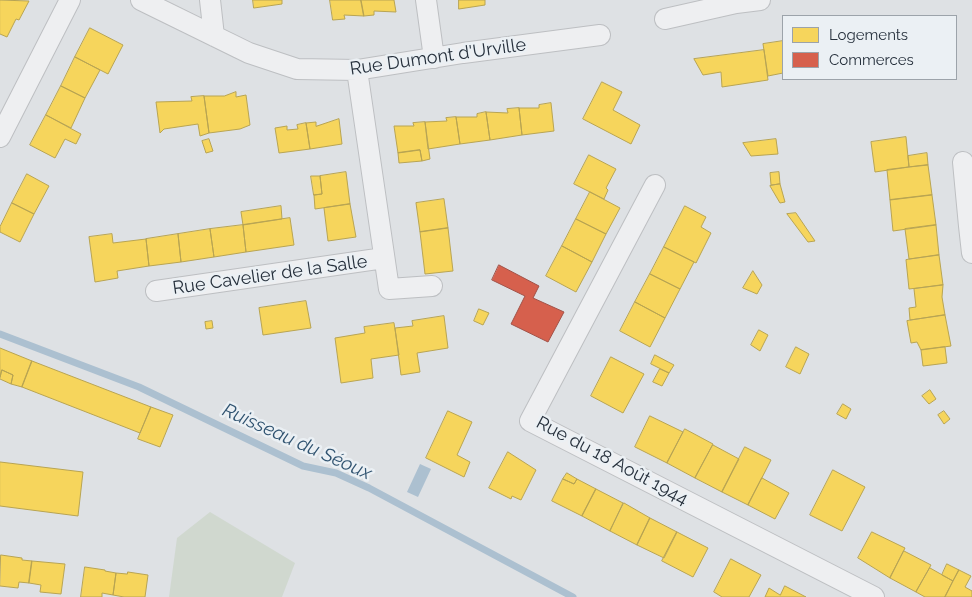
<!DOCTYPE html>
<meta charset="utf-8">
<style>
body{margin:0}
#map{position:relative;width:972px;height:597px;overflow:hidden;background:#dee1e4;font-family:Raleway,sans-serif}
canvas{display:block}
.legend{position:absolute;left:782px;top:15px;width:175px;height:65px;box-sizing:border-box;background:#ebf0f4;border:1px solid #9ca3aa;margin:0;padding:6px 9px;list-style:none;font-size:15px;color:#26303c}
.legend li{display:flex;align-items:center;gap:10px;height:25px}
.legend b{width:25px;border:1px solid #9ca3aa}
</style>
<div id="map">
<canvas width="972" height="597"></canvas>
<ul class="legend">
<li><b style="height:14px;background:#f6d55c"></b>Logements</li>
<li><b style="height:14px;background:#d6604d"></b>Commerces</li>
</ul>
</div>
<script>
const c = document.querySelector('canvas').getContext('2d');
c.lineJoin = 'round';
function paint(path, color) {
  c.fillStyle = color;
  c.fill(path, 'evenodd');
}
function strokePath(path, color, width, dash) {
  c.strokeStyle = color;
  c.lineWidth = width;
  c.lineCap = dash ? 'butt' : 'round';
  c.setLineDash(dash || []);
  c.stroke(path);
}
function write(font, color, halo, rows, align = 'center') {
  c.font = font + ' Raleway,sans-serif';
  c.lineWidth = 5;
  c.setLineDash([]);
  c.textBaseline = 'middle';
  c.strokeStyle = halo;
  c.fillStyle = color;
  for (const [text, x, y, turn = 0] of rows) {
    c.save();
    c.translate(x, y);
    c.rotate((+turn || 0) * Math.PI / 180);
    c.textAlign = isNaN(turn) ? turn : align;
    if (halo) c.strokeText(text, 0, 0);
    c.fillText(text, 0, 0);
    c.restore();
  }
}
paint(new Path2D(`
 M210,512L295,563L282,597H169L177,538Z`), '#d0d8cf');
paint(new Path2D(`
 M420,464L431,469L418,497L407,492Z`), '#acc0d0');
const homes = new Path2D(`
 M0,0L29,1L19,20L16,19L7,37L0,34Z
 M253,0H282V4L254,8Z
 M330,0H361L364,16L344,15L345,19L333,20Z
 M361,0H394L396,12L374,11V15L364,16Z
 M459,0H485V5L459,9Z
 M90,28L123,45L108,74L75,57Z
 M783,41V73L768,76L763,44Z
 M764,50L768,80L722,87L721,72L703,75L694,59Z
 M75,57L100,70L85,98L61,86Z
 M602,82L622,92L613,110L640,125L631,144L583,119Z
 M61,86L85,98L71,128L46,115Z
 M236,92V97L246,95L250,125L240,129L209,133L204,96H224Z
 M204,96L209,133L200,136L198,124L164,129L160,133L156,102L192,101L191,97Z
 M551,103L554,131L522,135L519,108H539V105Z
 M519,108L522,135L490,140L486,112L508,113L507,109Z
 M486,112L490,140L460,144L456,117H477V114Z
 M46,115L81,134L76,144L65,139L55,158L30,145Z
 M456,117L460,144L428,149L425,122L447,121L446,118Z
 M339,119L342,144L310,149L306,123L316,122V126Z
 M425,122L430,159L422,161L420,150L398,153L394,126H414L413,123Z
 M306,123L310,149L279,153L275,128L287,126V130L298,129L297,125Z
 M906,137L909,167L875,172L871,142Z
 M209,139L213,151L206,153L202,141Z
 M776,139L778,154L751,156L743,143Z
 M420,150L422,161L399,163L398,153Z
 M927,153L928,165L909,167L908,156Z
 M589,155L616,169L606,188L608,190L604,199L574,184Z
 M928,165L932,195L890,200L887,170Z
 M346,172L350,204L315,209L314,195L322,194L320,176Z
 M779,172L780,184L771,185L770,173Z
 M27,174L49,186L34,214L12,203Z
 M311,176H320L322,194L314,195Z
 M780,184L785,202L780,203L770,186Z
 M590,192L620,208L606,234L576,219Z
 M932,195L936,225L893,231L890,200Z
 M444,199L448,228L420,232L416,203Z
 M12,203L34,214L20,242L0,232V227Z
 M350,204L356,237L328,241L324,208Z
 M281,206L282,219L243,225L241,212Z
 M685,206L706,217L701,227L711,233L696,263L664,247Z
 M796,213L815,241L808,242L787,214Z
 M290,218L294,245L246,252L243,225Z
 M576,219L606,234L592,262L562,246Z
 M243,225L246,252L214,257L210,229Z
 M936,225L939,255L909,259L905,229Z
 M448,228L453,271L425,274L420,232Z
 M210,229L214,257L181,262L178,234Z
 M112,234L113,243L146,239L149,266L117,271L118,278L95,282L89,237Z
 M178,234L181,262L149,266L146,239Z
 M562,246L592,262L576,292L546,276Z
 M664,247L694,262L680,289L650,274Z
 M939,255L943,285L909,289L906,260Z
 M753,271L762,285L757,294L743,288Z
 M650,274L680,289L665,318L635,302Z
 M943,285L942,297L945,315L910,320L909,308L916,307L914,289Z
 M306,301L311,328L263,335L259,308Z
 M635,302L665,318L650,347L620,331Z
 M479,309L489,313L483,325L474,321Z
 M945,315L951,346L921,350L917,342L911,343L907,321Z
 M444,316L448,348L417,353L420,372L401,375L395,328L413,326L412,321Z
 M212,321L213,328L206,329L205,322Z
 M394,323L399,355L371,359L373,378L341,383L335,338L365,333L364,327Z
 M759,330L768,335L760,351L751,345Z
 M796,347L809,354L800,374L786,367Z
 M945,347L947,363L923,366L921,350Z
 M0,348L32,361L22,387L11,384L13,375L2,370L0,377Z
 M655,355L674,365L669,373L651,364Z
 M611,357L644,374L623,413L591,396Z
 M32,361L151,407L140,433L22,387Z
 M660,369L669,373L662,386L653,382Z
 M2,370L13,375L11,384L0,379Z
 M930,390L936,399L929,404L922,396Z
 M843,404L851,409L846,419L837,414Z
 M151,407L173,415L160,447L138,439Z
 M448,411L472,422L457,455L470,462L464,477L426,458Z
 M944,411L950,419L944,424L938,415Z
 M650,416L683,432L667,463L635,447Z
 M685,429L713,444L695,478L667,463Z
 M713,445L739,459L722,492L695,478Z
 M745,447L771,460L748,505L722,492Z
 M508,452L536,470L521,500L512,496L511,499L489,488Z
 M0,462L83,472L78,516L0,506Z
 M833,470L865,487L842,531L810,515Z
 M567,473L577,479L574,484L563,479Z
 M762,478L789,493L775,519L748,505Z
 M563,479L574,484L577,479L596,489L582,516L552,501Z
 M596,489L623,503L610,531L582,516Z
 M624,503L650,518L637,545L610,531Z
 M650,518L677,532L664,558L637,545Z
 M677,532L708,548L693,577L662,561Z
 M872,532L905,548L890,578L858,558Z
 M904,551L931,565L916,592L890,578Z
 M1,555L22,558V560L32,561L29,583L19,582L18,588L0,586Z
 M731,559L761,575L749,597H722L714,592Z
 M32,561L65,564L61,594L40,592L41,585L29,583Z
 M947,564L959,570L953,581L942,575Z
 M85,567L105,570V571L116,573L113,595L102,593V597H81Z
 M930,568L953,581L945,597H925L916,592Z
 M959,570L971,576L965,587L972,591V597H945Z
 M128,572L148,575L145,597H124L113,595L116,573L127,574Z
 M785,586L806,597H765L769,588L780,595Z`);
paint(homes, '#f6d55c');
strokePath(homes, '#b8a452', 1);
const shops = new Path2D(`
 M499,265L539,286L533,298L564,312L548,342L511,324L525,296L492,280Z`);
paint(shops, '#d6604d');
strokePath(shops, '#a15248', 1);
strokePath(new Path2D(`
 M0,334L139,387L303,466L336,473L369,488L573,597`), '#acc0d0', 7);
const street = new Path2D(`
 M141,0L249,53L297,69L357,70L463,53L600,35
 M210,0L214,36
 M426,0L434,58
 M665,19L736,3L760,0
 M357,70L389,289L432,286
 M0,137L70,0
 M963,162L969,226
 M655,185L530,421L874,597
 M972,225L969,226L972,253
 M156,291L384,258`);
strokePath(street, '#bdbfc2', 22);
strokePath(street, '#eeeff1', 20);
write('18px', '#26303c', '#ebf0f4', [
 ["Rue Dumont d'Urville",438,57,-8],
 ["Rue Cavelier de la Salle",270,275,-8],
 ["Rue du 18 Août 1944",612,461,28]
]);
write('italic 19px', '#305370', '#ebf0f4', [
 ["Ruisseau du Séoux",297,442,24]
]);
</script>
